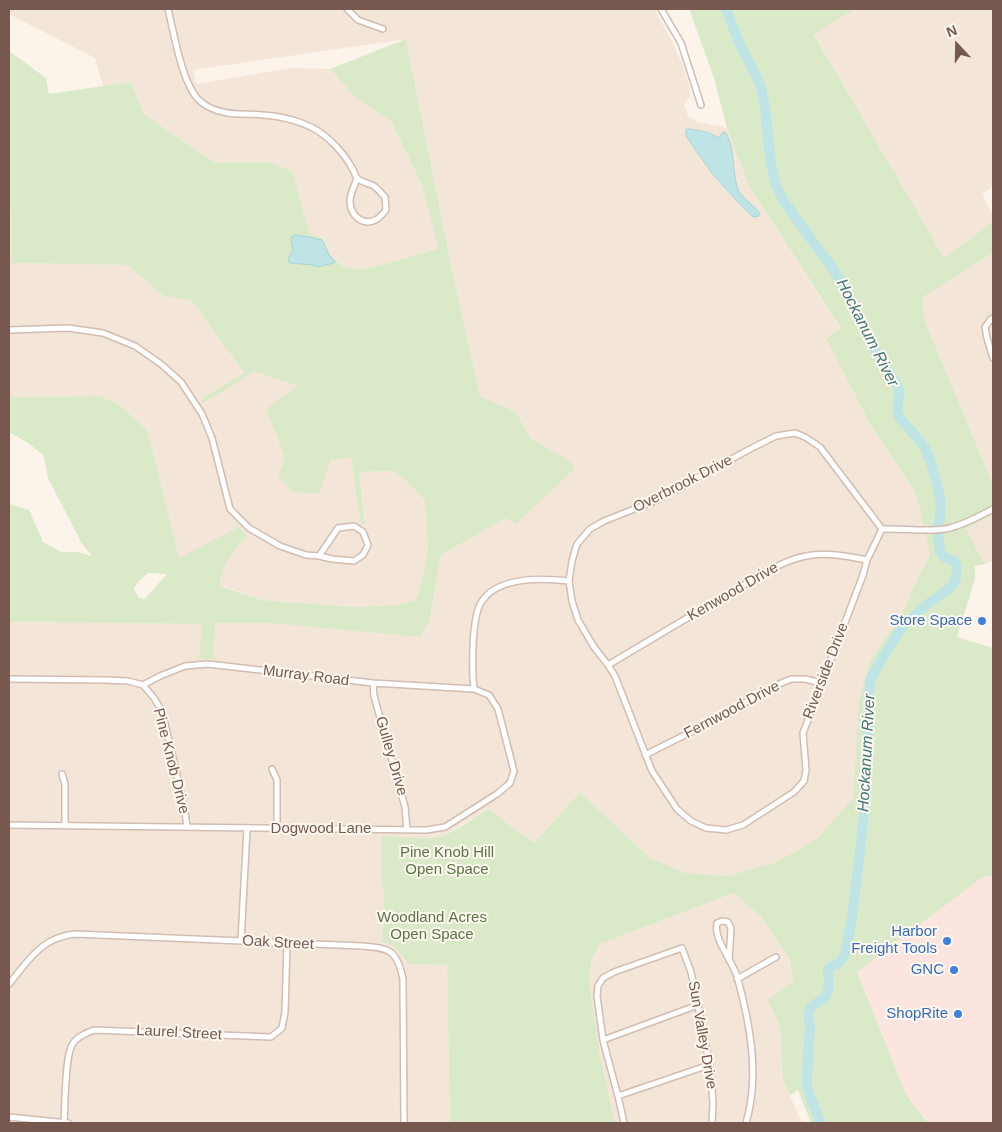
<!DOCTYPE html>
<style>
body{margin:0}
#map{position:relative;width:1002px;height:1132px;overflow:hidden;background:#fcf3eb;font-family:Helvetica,sans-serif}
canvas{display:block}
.frame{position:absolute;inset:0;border:10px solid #77584e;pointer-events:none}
.north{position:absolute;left:932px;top:20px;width:50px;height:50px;-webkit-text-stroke:4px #fef8f1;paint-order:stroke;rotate:339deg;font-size:14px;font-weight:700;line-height:20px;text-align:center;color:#77584e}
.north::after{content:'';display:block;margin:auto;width:18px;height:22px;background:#77584e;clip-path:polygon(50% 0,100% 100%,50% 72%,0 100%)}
</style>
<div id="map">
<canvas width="1002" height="1132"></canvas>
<div class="frame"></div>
<div class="north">N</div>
</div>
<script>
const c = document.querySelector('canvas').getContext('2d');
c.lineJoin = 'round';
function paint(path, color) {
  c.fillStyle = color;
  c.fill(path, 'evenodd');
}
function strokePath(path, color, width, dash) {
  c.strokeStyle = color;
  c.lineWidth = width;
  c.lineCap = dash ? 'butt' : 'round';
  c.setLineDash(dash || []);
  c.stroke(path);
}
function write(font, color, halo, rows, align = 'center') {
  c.font = font + ' Helvetica,sans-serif';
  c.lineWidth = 4;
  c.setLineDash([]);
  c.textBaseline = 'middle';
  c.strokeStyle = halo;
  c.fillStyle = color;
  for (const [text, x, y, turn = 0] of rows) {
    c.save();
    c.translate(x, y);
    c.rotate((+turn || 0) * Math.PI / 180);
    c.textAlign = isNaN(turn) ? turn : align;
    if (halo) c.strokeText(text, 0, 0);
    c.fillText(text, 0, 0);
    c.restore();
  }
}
paint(new Path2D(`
 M9,9H654L672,41L682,64L689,85L690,97L684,104L688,116L697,122L727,128L749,187L841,329L826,337L870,424L916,494L930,555L913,587L905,608L869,663L859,699L853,798L817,840L776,862L728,876L685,873L649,857L580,792L534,843L488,809L448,833L439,836L429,837L382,887H384L382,942L389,944L395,947L402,955L407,964L447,965L450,1123H9V622L203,624L199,655L196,658H215L213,653L216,623L430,619L441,555L506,518L569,460L531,439L516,412L480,396L454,279L406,39L193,70L196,84L291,68L330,69L355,97L391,121L422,185L438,249L366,269L346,268L332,258L323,239L309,234L268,162H214L144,114L131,82L103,86L95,58L9,14Z
 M855,9H993V186L982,194L993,215V222L944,259L814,33Z
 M9,202L12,216L11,263L127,265L164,296L191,300L244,373L201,399L254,372L299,386L266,409L285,459L330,461L351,457L360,522H365L359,472L393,471L406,480L425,501L428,554L418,596L415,600L397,605L353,607L263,600L220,585L221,576L225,564L234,550L248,535L237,525L236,529L179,559L150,440L146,429L120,405L100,396L9,397Z
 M993,253V484L924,319L923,297Z
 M993,515V560L985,564L966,529Z
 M734,893L762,918L790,960L793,981L769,1000L780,1026L783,1080L802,1123H615L600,1055L589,981L592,958L600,944Z`), '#f4e5d9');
paint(new Path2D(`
 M993,876V1123H928L906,1094L857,972L983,877Z`), '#fce5df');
paint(new Path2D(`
 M689,9H855L814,34L944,258L993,222V253L923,297L924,319L993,484V515L966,529L985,564L975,566V579L957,637L993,648V876L983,877L857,972L906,1094L928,1123H811L798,1090L790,1095L783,1080L780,1026L768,1000L793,981L790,960L762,918L734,893L600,944L592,958L589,981L600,1055L615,1123H450L447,965L407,964C402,953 394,944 382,942L384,888L382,887V836C400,837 428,840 444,835C458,830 475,817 488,809L534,843L580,792L649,857L685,873L728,876L776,862L816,840L853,798L859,699L869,663L905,608L913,587L930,555L916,494L870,424L826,338L841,328L749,187L727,128L714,78Z
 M406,39L454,279L480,396L516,412L531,439L569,460L575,468L516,524L506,518L441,555L430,619L420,637L270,623H216L213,653L215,658L218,660L195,658L199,655L202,624L9,622V504L29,510L43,542L61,552H78L92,556L81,542L48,478L46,466L43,455L28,443L9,432V397L100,396L120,405L146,429L150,440L179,558L235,529L236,524L248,536L246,537C233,552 221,565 220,586L263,600L353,607L397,605L415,600L418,596L428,553L425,501L406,480L393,471L359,472L365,525L360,522L351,457L330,461L319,494L292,492L278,476L285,459L266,409L298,386L254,372L203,403L201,399L244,373L191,300L164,296L127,265L11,263L12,216L9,202V51L46,78L49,94L131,82L144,114L214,162H268L292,171L309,233L323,239L332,258L346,268L366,269L438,249L422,185L391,121L355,97L330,69ZM148,573L167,574L145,599L139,598L134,589L139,581Z`), '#daeac9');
const water = new Path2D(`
 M689,129C703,131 707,131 719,138L723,132L726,133C735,149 732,169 737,187C741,199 754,204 760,214L759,216L753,217L738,202L711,172L686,136V130Z
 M296,235L309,237L322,240L329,255L335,261L334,263L317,267L313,265L290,263L288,259L290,255L293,250L291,238Z`);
paint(water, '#bfe4e6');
strokePath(water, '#a6d5d7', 1);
strokePath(new Path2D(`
 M726,9L741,47L756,75L761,88L765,108L771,164L776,185L785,203L835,272L851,301L870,343L897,384L900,393L897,407L898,415L904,423L919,440L925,448L930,460L937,484L941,504L938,534L940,552L944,557L954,561L956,566L957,570L956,577L954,584L946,591L926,605L901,628L875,671L870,681L867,754L866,798L852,918L846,950L843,958L840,962L830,967L828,970L829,986L827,995L823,999L812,1006L808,1013L810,1027L807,1076V1086L811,1099L821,1123`), '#bfe4e6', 10);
const minor = new Path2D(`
 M168,9C174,33 182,85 200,101C210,110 226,114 239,114C265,114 289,116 313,128C328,136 344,153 352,168C354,171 355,175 357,178C362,183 369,183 374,186C378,189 382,194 385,197L386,210C383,213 381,217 377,219C364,227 350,216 350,201C350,194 355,185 357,178
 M347,9L358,20L383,29
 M661,9L681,43L701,105
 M993,318L991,319L985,327L987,338L993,358
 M9,330L68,328L103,333L135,346L161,364L181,382L202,414L212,438L230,509L249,528L280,546L306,555L319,556L332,559L354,561L363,555L368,545L363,532L354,526L338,528L319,556
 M795,433L805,437L820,447L882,529L867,560L863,575L803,733L806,770L804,781L794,792L743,825L726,830L706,828L691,821L677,809L652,771L615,676L608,665L594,647L578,620L572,601L569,581L572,561L577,544L590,529L604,521L657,500L750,449L776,436Z
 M882,529C903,528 930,533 950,528C965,524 980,516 993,509
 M608,665C654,638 698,611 744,585C763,574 784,560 806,556C826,552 847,556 867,560
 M9,679L104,680L128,681L143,685L154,698L162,711L176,771L185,812L187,827
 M373,683L374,696L405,807L407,830
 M474,689C472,670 471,616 482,601C499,576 542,578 569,581
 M645,755L703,726L777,685L791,679H805L821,683
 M272,769L277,780V828
 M62,774L65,784V825
 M9,825L426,830L445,827L497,794L510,783L514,771L498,709L489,695L474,689L373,683L208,664L185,666L160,676L143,685
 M241,941L247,829
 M729,960L731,928L728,922L722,921L717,923C713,939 732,960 737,976C750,1023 760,1075 746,1123
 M737,979L776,957
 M9,984C21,970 34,950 51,941C59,937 66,935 75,934L362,946C390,948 397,950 403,979L404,1123
 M603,1040L698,1005
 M618,1096L709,1065
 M9,1117L68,1123
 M64,1123C65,1107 65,1057 72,1045C76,1037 86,1033 94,1030L271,1037L282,1028L285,1012L287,944
 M624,1123L618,1096L603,1040L597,996L598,986L603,978L614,972L682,948L691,972L704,1035L711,1074L713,1104L712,1123`);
strokePath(minor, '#d1bdb2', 8);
strokePath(minor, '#fff', 5);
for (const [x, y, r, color] of [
 [982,621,5,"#3f7fe0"],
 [947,941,5,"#3f7fe0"],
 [954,970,5,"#3f7fe0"],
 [958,1014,5,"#3f7fe0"]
]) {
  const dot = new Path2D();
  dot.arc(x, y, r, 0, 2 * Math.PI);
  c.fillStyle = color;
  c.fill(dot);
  strokePath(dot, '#fef8f1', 2);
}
write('15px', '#77584e', '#fef8f1', [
 ["Overbrook Drive",683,484,-27],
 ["Kenwood Drive",733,592,-30],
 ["Riverside Drive",826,671,-69],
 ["Murray Road",306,676,7],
 ["Fernwood Drive",732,710,-28],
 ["Gulley Drive",391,756,74],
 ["Pine Knob Drive",171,761,76],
 ["Dogwood Lane",321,829],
 ["Oak Street",278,943,3],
 ["Laurel Street",179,1033,3],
 ["Sun Valley Drive",702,1035,80]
]);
write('15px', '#366cbe', '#fef8f1', [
 ["Store Space",972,621],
 ["Harbor",937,932],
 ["Freight Tools",937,949],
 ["GNC",944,970],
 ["ShopRite",948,1014]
], 'right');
write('15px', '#587643', '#fef8f1', [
 ["Pine Knob Hill",447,853],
 ["Open Space",447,870],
 ["Woodland Acres",432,918],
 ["Open Space",432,935]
]);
write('italic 16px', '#42777b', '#fef8f1', [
 ["Hockanum River",867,333,63],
 ["Hockanum River",867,753,-87]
]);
</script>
